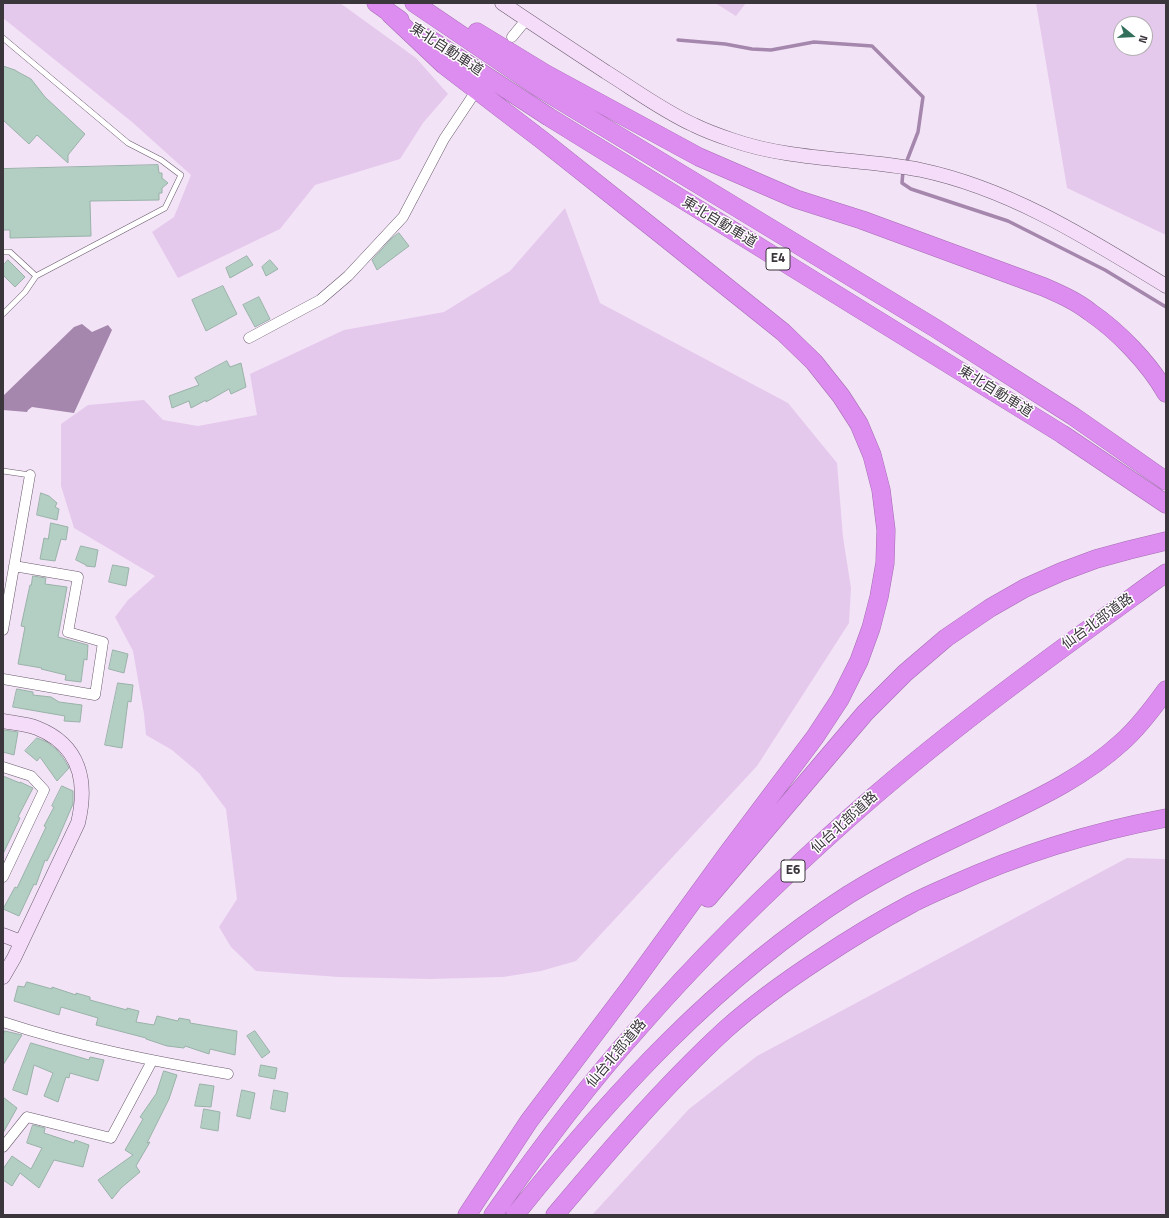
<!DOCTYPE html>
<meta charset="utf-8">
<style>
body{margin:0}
#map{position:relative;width:1169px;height:1218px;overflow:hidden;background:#f3e3f7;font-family:"Titillium Web",sans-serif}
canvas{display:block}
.frame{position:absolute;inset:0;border:4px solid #3b353c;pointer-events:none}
.north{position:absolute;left:1113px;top:16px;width:40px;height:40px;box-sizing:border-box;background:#fff;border:1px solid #b1aeb1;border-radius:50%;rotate:108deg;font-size:11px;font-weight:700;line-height:16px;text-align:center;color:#3b353c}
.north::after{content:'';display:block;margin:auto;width:14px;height:18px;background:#326f5b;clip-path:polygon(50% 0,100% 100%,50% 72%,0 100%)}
</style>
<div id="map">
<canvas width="1169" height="1218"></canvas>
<div class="frame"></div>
<div class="north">N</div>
</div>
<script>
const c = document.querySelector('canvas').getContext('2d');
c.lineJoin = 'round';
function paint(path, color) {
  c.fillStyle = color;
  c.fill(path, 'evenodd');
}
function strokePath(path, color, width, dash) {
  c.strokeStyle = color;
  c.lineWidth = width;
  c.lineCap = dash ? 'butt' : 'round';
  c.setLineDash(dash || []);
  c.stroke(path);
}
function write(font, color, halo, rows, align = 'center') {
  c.font = font + ' "Titillium Web","Noto Sans JP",sans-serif';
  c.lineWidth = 3;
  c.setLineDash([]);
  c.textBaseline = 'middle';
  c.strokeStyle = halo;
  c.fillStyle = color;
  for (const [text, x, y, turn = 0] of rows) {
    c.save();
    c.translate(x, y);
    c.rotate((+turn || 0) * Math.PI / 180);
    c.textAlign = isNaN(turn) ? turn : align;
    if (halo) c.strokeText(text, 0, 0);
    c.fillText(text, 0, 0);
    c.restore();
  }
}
paint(new Path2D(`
 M3,3H340L416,58L448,94L423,123L400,159L315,185L280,229L178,278L152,232L174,217L191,175L132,122L3,18Z
 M715,3H746L736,16Z
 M1036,3H1166V235L1067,188ZM1121,24H1145V48H1121Z
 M565,208L600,303L788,403L837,463L843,537L851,588L849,623L757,766L576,961L541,971L503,977L430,979L339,977L256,971L231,947L219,927L237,899L226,809L199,773L172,750L146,735L144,714L133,651L115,617L128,600L155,576L74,528L61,486V424L88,405L144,400L163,420L198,426L257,415L250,374L344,330L444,312L510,271Z
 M1127,858L1166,859V1215H592L689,1109L757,1056Z`), '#e5c9ec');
paint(new Path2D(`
 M82,324L92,332L108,325L112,330L74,413L32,407L28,410L27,412L3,410V396L74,327Z`), '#a586ac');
strokePath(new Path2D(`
 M678,40L725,44L752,49L771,50L814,42L872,46L923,97L918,132L906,163
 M903,171L902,183L911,189L1008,221L1105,270L1166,307`), '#a586ac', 3.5);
const building = new Path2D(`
 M3,66L15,70L18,72L31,79L45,97L85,134L68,155V163L37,135L29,144L3,120Z
 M158,165L159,173H162V178L168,183L162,188V193H159V200L90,201L91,236L10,238V230H3V169Z
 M399,233L409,246L377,270L372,260L392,238Z
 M247,256L253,265L230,278L226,268Z
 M8,260L25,277L15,287L3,275V266Z
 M270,260L278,269L266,276L262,267Z
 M223,286L237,314L206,331L192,300Z
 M259,297L270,319L255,327L243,305Z
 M227,361L230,367L241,363L246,387L231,394L229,389L206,402V400L191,408L189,401L172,408L169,396L199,385L195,378Z
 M41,493L49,496L57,503L55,507L59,509L57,520L37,515Z
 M51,523L68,527L66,540L61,539L55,561L40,559L44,538L48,539Z
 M81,546L98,550L95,567L86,566V565L76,560Z
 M113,565L129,568L126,586L109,582Z
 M33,576L46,578L45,584L67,587L58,637L88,645L87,660L84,659L81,682L65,680L66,675L41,669L42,668L18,664L25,627L21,626L30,585H31Z
 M113,650L128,654L124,673L109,669Z
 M118,683L133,685L131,702L128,701L122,748L105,745Z
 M17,689L33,692V695L51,697L59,702L82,705L80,722L64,721L65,716L13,707Z
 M4,730L18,732L14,755L3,752Z
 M37,738L47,742L57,750L64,759L69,768L57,781L40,757L37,761L25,751Z
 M3,776L20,783V782L33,788L18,817L20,818L3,854Z
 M62,786L73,791V804L57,841L47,861L45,860L36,885L34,884L19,916L3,909L15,887L17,888L46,827L44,826L54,807L52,806Z
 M27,982L52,989V987L76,995V993L90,997V1000L127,1010V1008L139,1011L136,1022L154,1025L157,1016L178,1021L179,1018L190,1020V1023L237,1031L235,1055L210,1049L209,1054L185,1046L184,1048L167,1046L146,1039V1038L96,1025L98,1018L61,1007L59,1015L14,1001L18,986L24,987Z
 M5,1031L22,1035L3,1065V1037Z
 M255,1031L270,1052L262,1058L247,1036Z
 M31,1043L89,1060L90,1057L104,1060L98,1081L70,1073L69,1078L66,1077L58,1102L44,1096L53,1073L34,1065L27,1095L13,1090Z
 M261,1065L277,1068L275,1079L259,1076Z
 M164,1071L177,1075L169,1099L147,1143L150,1142L136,1166L140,1172L121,1188L112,1199L98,1180L133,1155L125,1150L143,1119L140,1117L156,1094Z
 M200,1084L214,1086L211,1107L195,1106Z
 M242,1090L255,1093L250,1119L237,1116Z
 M274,1090L288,1093L285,1112L271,1109Z
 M3,1097L17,1108L3,1133Z
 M204,1109L220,1112L218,1131L201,1128Z
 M33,1125L45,1128L44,1133L74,1143L75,1140L89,1145L83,1167L54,1160L39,1188L20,1173L12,1186L3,1180V1169L12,1156L31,1169L42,1148L27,1143Z`);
paint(building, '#b3cec3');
strokePath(building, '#99b2a8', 1);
const lane = new Path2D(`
 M3,38L128,143L161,160L181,175L165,208L36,276L25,292L3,314
 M3,252H10L36,276
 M3,471L30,475`);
const street = new Path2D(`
 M512,37L526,20
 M249,338L320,300L348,276L403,217L444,139L472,97
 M3,630L30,475
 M3,679L95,695L103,642L68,632L78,577L14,566
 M3,767L31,776L44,790L3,877
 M3,1022C76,1046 152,1061 228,1074
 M3,1147L27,1117L111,1138L152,1061`);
const secondary = new Path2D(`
 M502,3C536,26 571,49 606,72C635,90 663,111 694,125C706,131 720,136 732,140C792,161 859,158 921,170C1011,189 1089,239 1166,286
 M3,721C14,723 27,724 37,728C80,745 88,781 78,823L14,958L3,977
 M3,935L21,942`);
const highway = new Path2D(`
 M376,3L400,20
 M414,3L538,87L935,328L1073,416L1166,481
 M390,14L444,65L542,140L663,236L783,332L814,362L841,396L859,424L872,455L881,490L886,530L885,563L879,597L871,628L859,661L840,699L815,737L727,854L631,986L529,1121L467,1215
 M477,32L546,74L699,157L796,199L862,220L1044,287C1060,294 1076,301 1090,312C1118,331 1149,363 1166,393
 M428,38L549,117L1062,434L1166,504
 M708,898L865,713L905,673L946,638L990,608L1025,588L1061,572L1096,559L1129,550L1166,541
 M493,1215C538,1151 585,1088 637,1030C702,955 774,885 848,819C943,734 1046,660 1149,585L1166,573
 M515,1215C612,1094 717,979 848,895C896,865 948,841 999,817C1043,796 1086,775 1122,742C1139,727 1153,708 1166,690
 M555,1215C609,1151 663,1087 725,1030C754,1004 786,981 818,960C848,940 879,921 911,904C924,897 938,891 952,885C1020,854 1092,832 1166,818`);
strokePath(lane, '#685a6b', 6);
strokePath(street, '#685a6b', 11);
strokePath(secondary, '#685a6b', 15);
strokePath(highway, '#a46eb1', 19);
strokePath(lane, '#fff', 5);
strokePath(street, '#fff', 10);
strokePath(secondary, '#f5ddfa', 14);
strokePath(highway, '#dd8df0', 18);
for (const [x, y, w] of [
 [778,259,24],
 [793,871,24]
]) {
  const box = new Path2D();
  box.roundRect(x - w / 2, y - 11, w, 22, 3);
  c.fillStyle = '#fff';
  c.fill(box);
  strokePath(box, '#3b353c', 1);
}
write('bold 13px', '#3b353c', null, [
 ["E4",778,259],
 ["E6",793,871]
]);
write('14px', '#3b353c', '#fff', [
 ["東北自動車道",446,50,33],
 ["東北自動車道",719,223,31],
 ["東北自動車道",995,392,32],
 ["仙台北部道路",1098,622,-36],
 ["仙台北部道路",845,823,-42],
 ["仙台北部道路",617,1054,-50]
]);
</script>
